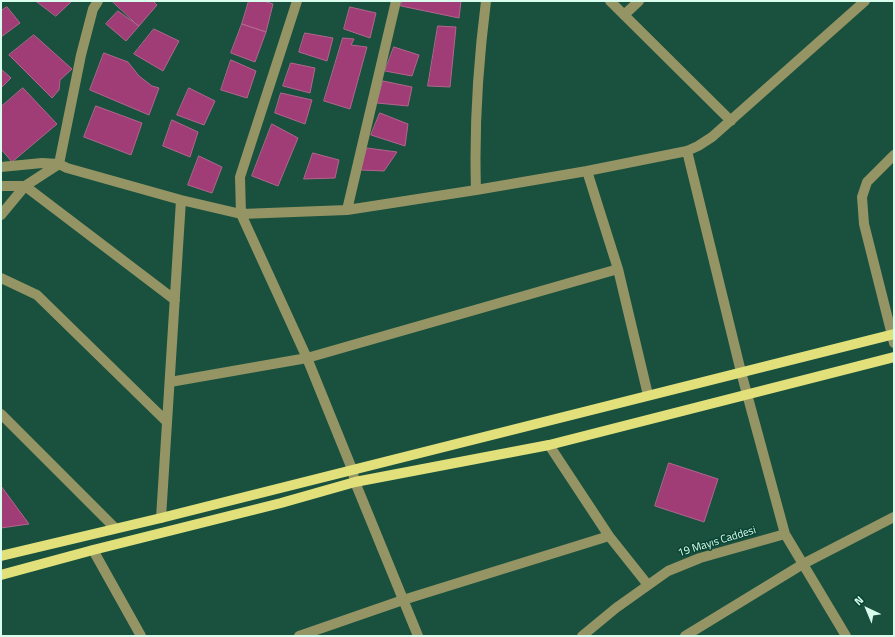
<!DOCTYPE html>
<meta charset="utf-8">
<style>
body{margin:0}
#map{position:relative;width:895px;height:637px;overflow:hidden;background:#19503e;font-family:"Titillium Web",sans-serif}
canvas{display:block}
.frame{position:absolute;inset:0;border:2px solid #d8fded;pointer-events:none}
.north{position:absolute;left:847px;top:589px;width:40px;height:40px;-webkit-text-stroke:3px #0a4534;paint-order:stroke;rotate:316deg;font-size:11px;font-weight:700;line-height:16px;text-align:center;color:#d8fded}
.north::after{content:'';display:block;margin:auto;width:14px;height:18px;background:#d8fded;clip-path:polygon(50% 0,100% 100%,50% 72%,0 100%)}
</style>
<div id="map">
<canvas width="895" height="637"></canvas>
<div class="frame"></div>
<div class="north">N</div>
</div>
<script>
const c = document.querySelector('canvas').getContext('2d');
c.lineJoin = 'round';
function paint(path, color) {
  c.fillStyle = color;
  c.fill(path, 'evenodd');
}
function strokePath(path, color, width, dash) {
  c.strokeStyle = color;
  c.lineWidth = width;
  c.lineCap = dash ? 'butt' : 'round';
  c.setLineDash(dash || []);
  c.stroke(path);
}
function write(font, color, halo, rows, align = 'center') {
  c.font = font + ' "Titillium Web",sans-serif';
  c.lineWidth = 3;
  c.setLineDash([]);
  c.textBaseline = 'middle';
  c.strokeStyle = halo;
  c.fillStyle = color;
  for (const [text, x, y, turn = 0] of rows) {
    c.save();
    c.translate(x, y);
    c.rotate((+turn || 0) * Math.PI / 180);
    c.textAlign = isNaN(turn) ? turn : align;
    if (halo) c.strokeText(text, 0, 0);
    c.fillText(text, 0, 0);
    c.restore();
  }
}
const building = new Path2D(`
 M36,1H72L56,16Z
 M112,1H153L157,5L139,26Z
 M249,1H264L273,4L266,32L242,24Z
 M402,1H461L459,18L401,6Z
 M7,7L20,23L1,37V11Z
 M350,7L376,13L370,38L344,29Z
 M118,11L139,26L126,41L106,24Z
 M242,24L266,32L255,62L231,53Z
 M438,26L456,27L450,87L428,86Z
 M154,29L179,41L163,71L134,54Z
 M305,33L333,38L327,61L299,52Z
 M34,35L72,69L60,80L59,90L52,98L9,55Z
 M343,38L354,39L351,45L367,47L350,109L324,101Z
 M394,47L419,55L412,76L385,71Z
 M104,53L128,62L139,76L152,86L159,88L149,115L90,90Z
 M231,60L256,71L247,98L221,90Z
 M291,63L315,68L310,93L283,86Z
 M1,69L11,78L1,88Z
 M383,81L412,87L408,106L377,103Z
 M23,88L57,124L12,162L1,149V107Z
 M189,88L215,101L204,125L177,115Z
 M281,93L312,100L305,124L275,113Z
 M96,106L142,123L131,155L84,137Z
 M380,113L408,124L405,146L371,135Z
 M172,120L198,132L190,157L163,146Z
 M272,124L298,138L278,186L252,176Z
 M367,148L397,152L384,171L361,170Z
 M313,153L339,160L335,178L304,179Z
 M199,156L222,167L212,193L188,185Z
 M669,463L718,479L704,522L655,506Z
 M1,486L29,524L1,528Z`);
paint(building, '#a13d76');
strokePath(building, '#b2668d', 1);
strokePath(new Path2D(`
 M297,1L240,177L241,214L307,358L352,469L355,482L418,636
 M610,1L731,121
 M624,15L639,1
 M687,151L741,372L785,534L846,636
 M894,155L867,182L862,197L864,224L894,343
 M1,167L42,163L59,164L81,55L93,9L98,1
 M587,171L618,269L648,395
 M1,186H25L175,300
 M476,190C474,127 478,64 486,1
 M347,210L396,1
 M1,215L25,186L59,164L67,168L181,200L241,214L347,210L476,190L587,171L687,151L698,146L712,137L865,1
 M1,278L37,295L167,422
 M170,382L307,358L618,269
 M1,414L115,528
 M549,445L609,536L648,585
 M161,518L181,200
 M93,550L141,636
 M299,636L403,600L609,536
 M582,636L616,608L668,571L700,558L785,534
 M685,636L803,564L894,517`), '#949464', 10);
strokePath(new Path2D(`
 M1,556L161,518L894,334
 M1,575L93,550L281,503L355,482L549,445L894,357`), '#e1e07b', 10);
write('11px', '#d8fded', '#0a4534', [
 ["19 Mayıs Caddesi",717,542,-17]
]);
</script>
